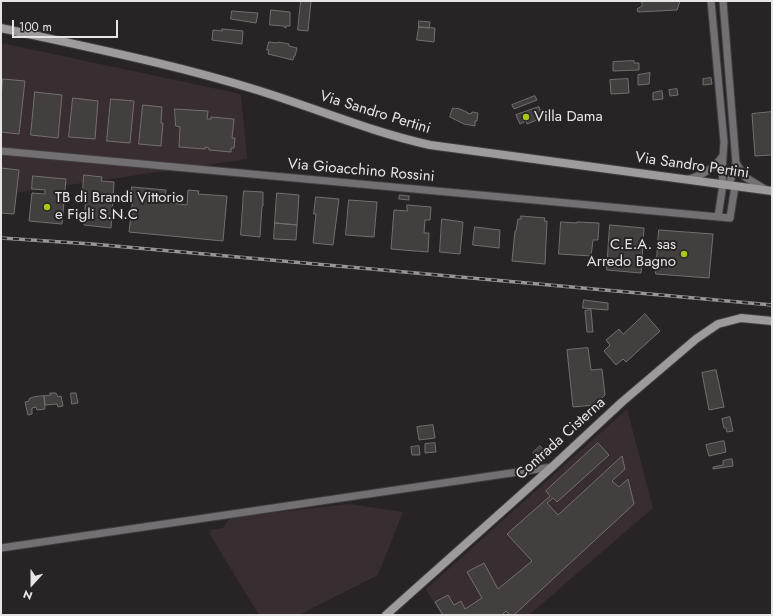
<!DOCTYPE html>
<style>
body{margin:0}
#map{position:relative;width:773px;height:616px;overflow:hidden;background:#282425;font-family:Jost,sans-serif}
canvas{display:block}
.frame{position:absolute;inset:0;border:2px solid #e8e5e6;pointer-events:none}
.north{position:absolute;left:12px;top:564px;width:40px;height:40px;-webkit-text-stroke:3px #282425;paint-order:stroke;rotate:201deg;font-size:11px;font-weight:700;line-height:16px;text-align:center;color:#e8e5e6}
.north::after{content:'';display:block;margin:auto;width:14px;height:18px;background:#e8e5e6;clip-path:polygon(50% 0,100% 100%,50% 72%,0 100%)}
.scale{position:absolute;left:12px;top:20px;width:106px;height:18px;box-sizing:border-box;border:2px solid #e8e5e6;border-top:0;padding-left:5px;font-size:12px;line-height:14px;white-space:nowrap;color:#e8e5e6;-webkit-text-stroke:3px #282425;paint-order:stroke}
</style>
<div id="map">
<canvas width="773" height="616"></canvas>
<div class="frame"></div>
<div class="north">N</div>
<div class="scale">100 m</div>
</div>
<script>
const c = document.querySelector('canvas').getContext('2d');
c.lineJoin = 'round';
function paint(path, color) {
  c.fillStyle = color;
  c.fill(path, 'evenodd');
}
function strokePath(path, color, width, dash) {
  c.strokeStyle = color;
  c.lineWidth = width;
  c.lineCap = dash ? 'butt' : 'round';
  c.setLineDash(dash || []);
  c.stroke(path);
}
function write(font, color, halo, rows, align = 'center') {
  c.font = font + ' Jost,sans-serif';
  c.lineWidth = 4;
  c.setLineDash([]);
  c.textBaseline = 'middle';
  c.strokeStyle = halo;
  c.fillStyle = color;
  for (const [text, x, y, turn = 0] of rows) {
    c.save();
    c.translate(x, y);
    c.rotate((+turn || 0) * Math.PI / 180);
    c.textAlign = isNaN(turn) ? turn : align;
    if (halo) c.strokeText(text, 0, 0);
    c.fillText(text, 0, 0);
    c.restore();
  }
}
paint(new Path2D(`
 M1,43L241,94L247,159L1,195Z
 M627,409L653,508L529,615H441L426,589Z
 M349,504L403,512L378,575L299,615H259L209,533H211V530L223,528L230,518Z`), '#382d30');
const building = new Path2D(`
 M301,1H311L308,31L298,30Z
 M642,1H680L677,10L638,12L637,9L642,6Z
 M271,10L290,12V26H286V28L284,27V26L270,25Z
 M232,11L258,13L256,23L231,19Z
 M419,21L430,22L429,28L419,27Z
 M419,27L435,28L434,42L417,40Z
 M222,29L243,31L242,44L212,40L213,30L222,31Z
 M269,42L277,43L278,42L289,44V46L297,48L295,56H294L293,60L268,54L269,50H267Z
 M634,61V63H639V70L613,71V62Z
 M650,73L649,84L638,85V75Z
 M711,78L712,84L703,85V79Z
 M3,79L25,81L19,134L1,132V98Z
 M628,79L629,93L611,94L610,80Z
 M677,89L678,95L670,96L669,90Z
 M662,91L663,99L653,100V93Z
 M35,92L62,95L58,138L31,135Z
 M535,96L537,100L514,109L512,105Z
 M73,98L98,101L95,139L69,137Z
 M111,99L134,101L130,143L107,141Z
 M143,105L162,107L161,123H163L161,146L139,144Z
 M539,107L542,115L536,117L537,120L527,124L526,121L520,124L516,115Z
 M453,108L456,109L457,108L467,112V113L471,114L472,112L478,113L477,121H475V126L464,124L450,117Z
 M175,109L208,111L207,119H211V117L234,119L232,138H235L234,148H231V152L209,150V148L205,147V149L179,147L180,127L176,126Z
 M772,112V155L755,156L752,114Z
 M1,168L19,170L14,214L1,213Z
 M84,175L102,177L101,181L114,182L111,228L84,225L86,193L83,191Z
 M33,176L66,179L62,224L29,221L32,193L45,194V190L32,189Z
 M132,187L166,190L164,202L187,205L188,190L199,191L198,194L227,196L223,241L129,232L133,199H131Z
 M244,191L263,192V206H262L260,237L241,235Z
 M277,193L299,195L297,225L275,223Z
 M400,195L409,196V200L399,199Z
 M316,197L339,199L333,245L313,243L316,214H314Z
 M349,200L377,202L374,237L346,235Z
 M407,205L431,207L430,220H425L424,233H429L428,252L391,249L394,210L407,211Z
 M521,216L545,218L544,221H547L545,264L512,261L515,231H516L518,219H521Z
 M442,219L463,222L460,254L440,252Z
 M561,222L577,223V222L599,223L598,240H593L591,256L559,254Z
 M275,223L297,225L296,240L274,239Z
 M610,225L644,228L641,273L607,270Z
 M475,227L500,230L499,248L473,245Z
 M659,230L713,234L709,278L656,274Z
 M584,300L608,303V310L583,308Z
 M591,310L593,332H587L585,311Z
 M645,314L660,331L626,362L623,359L616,365L604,351L610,345L606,340L619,329L623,334Z
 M588,348L591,370L602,369L605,395L595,405L573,407L567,350Z
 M716,370L724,407L709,410L702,373Z
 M50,393H56L58,397L61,396L63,406L58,407L57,404L45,405L44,396L51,395Z
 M71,393H76L78,403L72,404Z
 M44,396L45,409L37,410L36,407L32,408V414L28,415L25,402L29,401V399L33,397Z
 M730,417L733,431L727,432L726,428H724L722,419Z
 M433,425L435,438L419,440L417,427Z
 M557,439L560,442L553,449L550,445Z
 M724,441L726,452L709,456L706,445Z
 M435,443L436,452L425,453V444Z
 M598,443L609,455L557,502L553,498L547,503L558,515L622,456L625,469L612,481L619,487L628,479L634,504L514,615H510L506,611L502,615H443L435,602L448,595L454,605L461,601L465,609L482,598L467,572L484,563L498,589L532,561L507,534L550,496L546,491Z
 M419,446L420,455H412L411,447Z
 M540,446L547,454L540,460L533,453Z
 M732,459L733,466L713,469V467L723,465V461Z`);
paint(building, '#443f3f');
strokePath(building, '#746f6e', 1);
const minor = new Path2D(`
 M711,1L724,142L722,171L723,184L718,217
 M723,1L736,163L729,185
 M1,151L730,218L735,186
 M736,163L745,177L765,189
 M689,179C702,175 714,169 722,157
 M1,548L552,467`);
const secondary = new Path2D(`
 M1,28C87,47 173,64 257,90C315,108 371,132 430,145L772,191
 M386,615L552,467L622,402L696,339L718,324L741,318L772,321`);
strokePath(minor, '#433f40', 9);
strokePath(secondary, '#433f40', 10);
strokePath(minor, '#727072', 7);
strokePath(secondary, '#9e9b9d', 8);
const rail = new Path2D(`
 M1,238L92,244L182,252L772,305`);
strokePath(rail, '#999596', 3.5);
strokePath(rail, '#282425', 2, [6]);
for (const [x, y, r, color] of [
 [526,117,4,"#a8c71d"],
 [47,207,4,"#a8c71d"],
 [684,254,4,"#a8c71d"]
]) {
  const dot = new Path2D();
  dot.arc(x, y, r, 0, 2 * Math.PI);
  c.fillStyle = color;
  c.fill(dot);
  strokePath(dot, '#282425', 1.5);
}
write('15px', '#e8e5e6', '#282425', [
 ["Via Sandro Pertini",375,113,17],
 ["Via Sandro Pertini",692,166,8],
 ["Via Gioacchino Rossini",361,171,5],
 ["Contrada Cisterna",561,439,-42]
]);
write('15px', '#e8e5e6', '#282425', [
 ["Villa Dama",534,117],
 ["TB di Brandi Vittorio",55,198],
 ["e Figli S.N.C",55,215],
 ["C.E.A. sas",676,245,"right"],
 ["Arredo Bagno",676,262,"right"]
], 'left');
</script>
